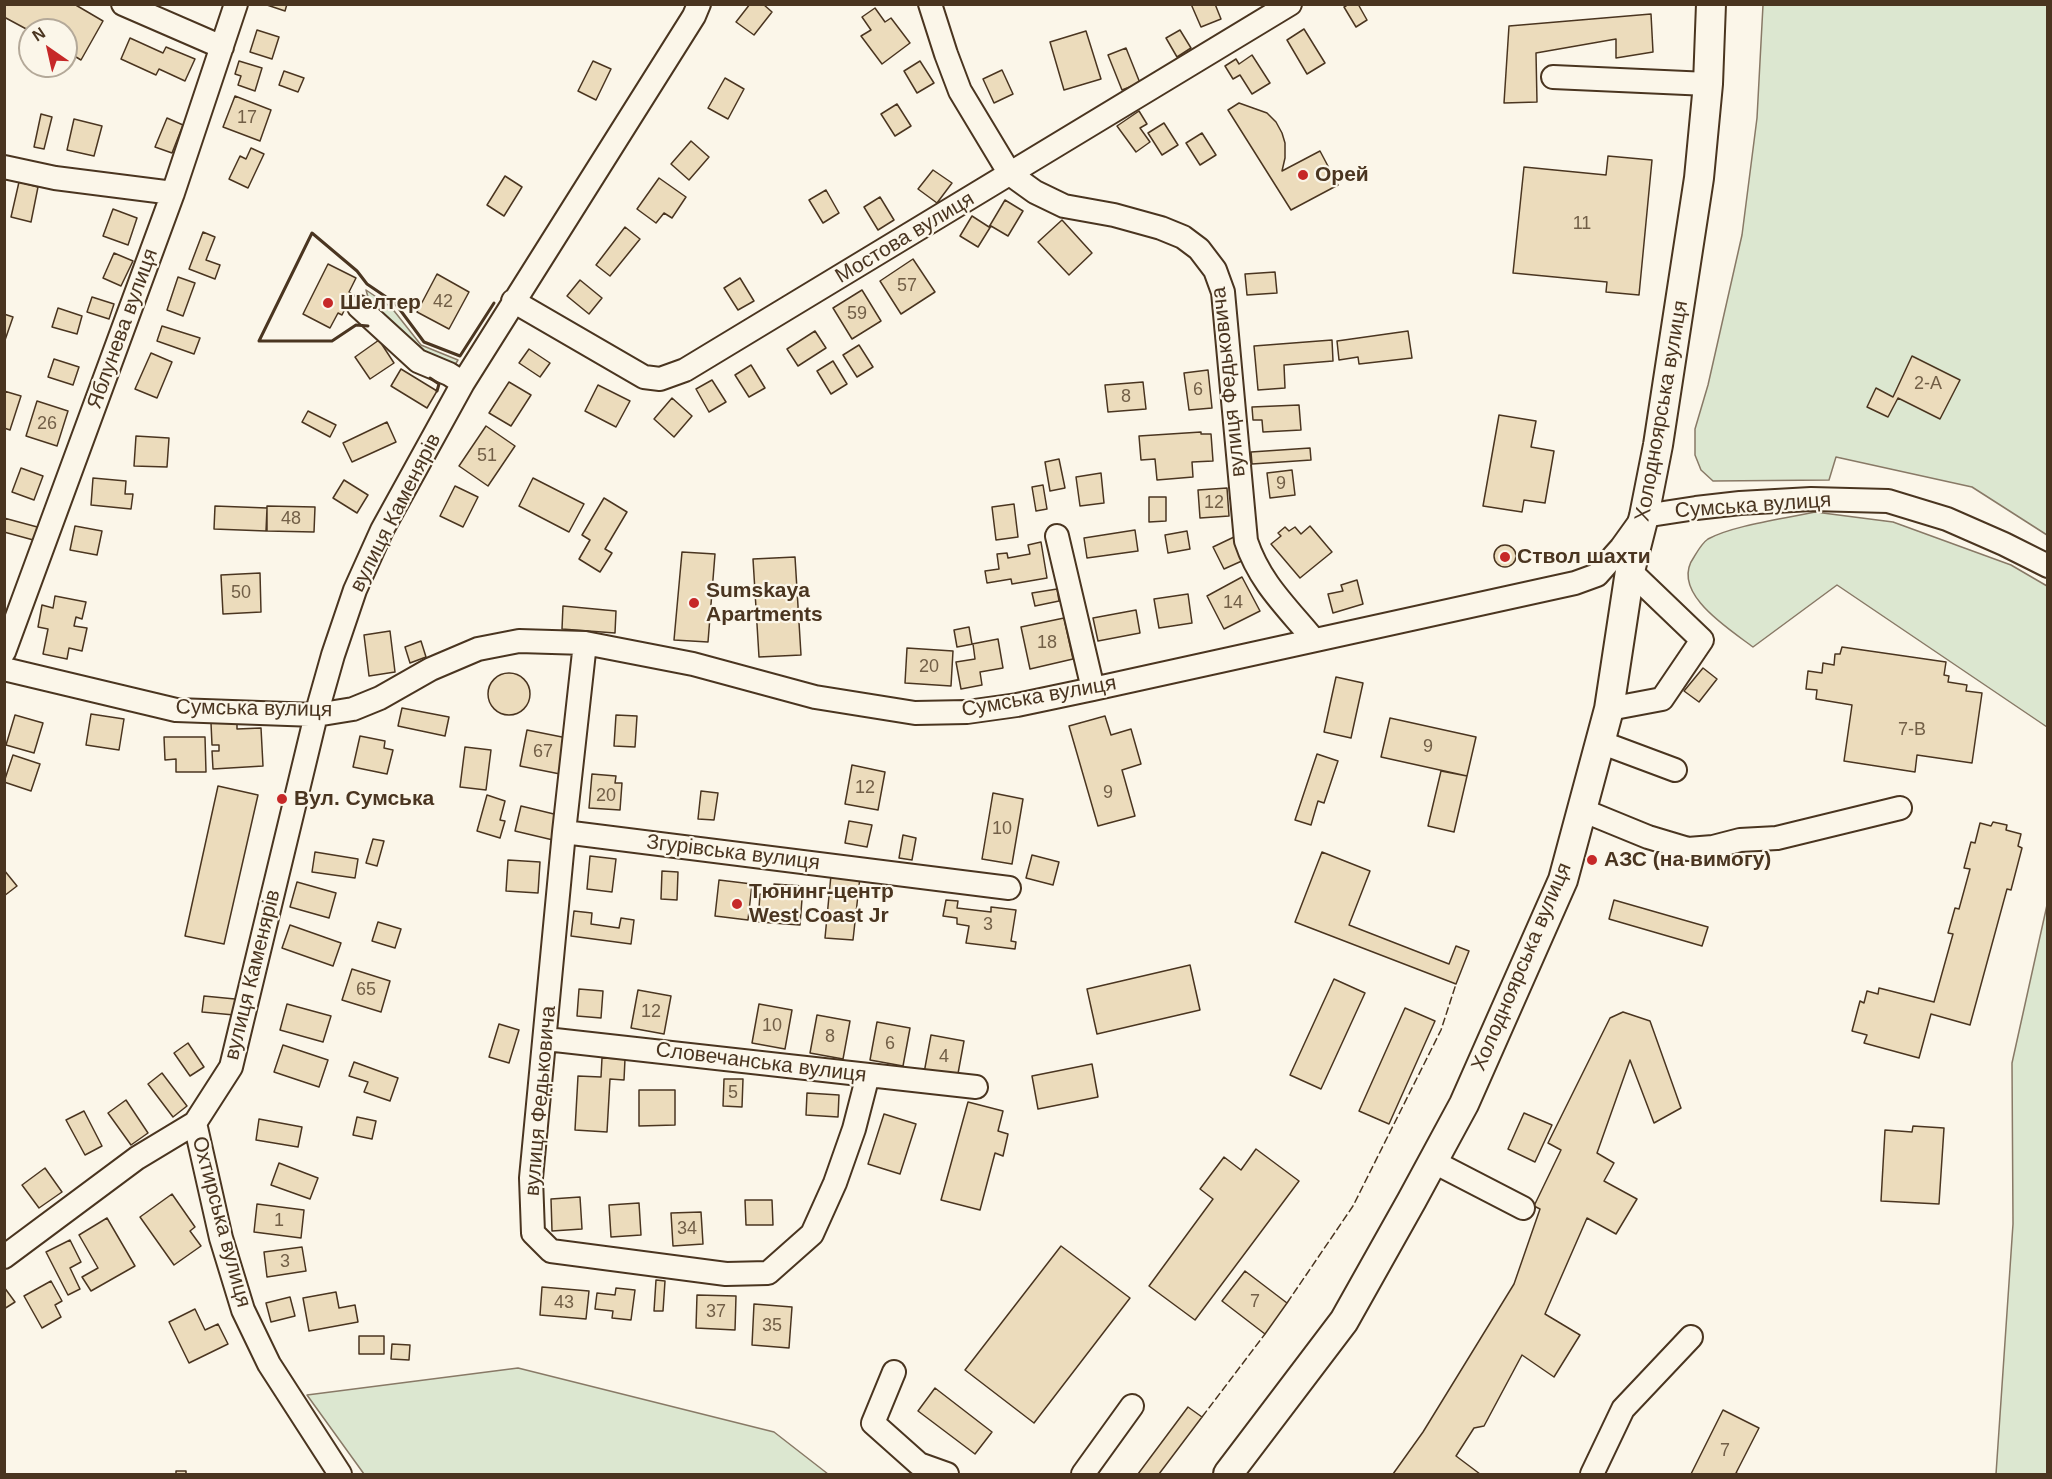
<!DOCTYPE html>
<meta charset="utf-8">
<style>
body{margin:0}
#map{position:relative;width:2052px;height:1479px;overflow:hidden;background:#fbf6e9;font-family:Arial,sans-serif}
canvas{display:block}
.frame{position:absolute;inset:0;border:6px solid #4a3520;pointer-events:none}
.north{position:absolute;left:18px;top:18px;width:60px;height:60px;box-sizing:border-box;background:#fbf6e9;border:2px solid #b4a999;border-radius:50%;rotate:326deg;font-size:16px;font-weight:700;line-height:24px;text-align:center;color:#4a3520}
.north::after{content:'';display:block;margin:auto;width:21px;height:27px;background:#c62828;clip-path:polygon(50% 0,100% 100%,50% 72%,0 100%)}
</style>
<div id="map">
<canvas width="2052" height="1479"></canvas>
<div class="frame"></div>
<div class="north">N</div>
</div>
<script>
const c = document.querySelector('canvas').getContext('2d');
c.lineJoin = 'round';
function paint(path, color) {
  c.fillStyle = color;
  c.fill(path, 'evenodd');
}
function strokePath(path, color, width, dash) {
  c.strokeStyle = color;
  c.lineWidth = width;
  c.lineCap = dash ? 'butt' : 'round';
  c.setLineDash(dash || []);
  c.stroke(path);
}
function write(font, color, halo, rows, align = 'center') {
  c.font = font + ' Arial,sans-serif';
  c.lineWidth = 4.5;
  c.setLineDash([]);
  c.textBaseline = 'middle';
  c.strokeStyle = halo;
  c.fillStyle = color;
  for (const [text, x, y, turn = 0] of rows) {
    c.save();
    c.translate(x, y);
    c.rotate((+turn || 0) * Math.PI / 180);
    c.textAlign = isNaN(turn) ? turn : align;
    if (halo) c.strokeText(text, 0, 0);
    c.fillText(text, 0, 0);
    c.restore();
  }
}
const green = new Path2D(`
 M1763,5H2047V535L1972,487L1836,457L1829,480L1713,481L1701,470L1695,455V429L1708,385L1742,235L1757,118Z
 M366,290L391,307L421,345L458,360L453,368L419,353L370,304Z
 M1815,512L1893,522L2011,565L2047,586V727L1837,585L1753,647C1729,629 1669,592 1694,557C1697,552 1702,543 1708,539C1734,525 1784,519 1815,512Z
 M2047,905V1474H1996L2013,1224L2012,1063Z
 M518,1368L774,1432L828,1474H364L307,1395Z`);
paint(green, '#dce7d0');
strokePath(green, '#887966', 1.5);
const building = new Path2D(`
 M4,4H74L103,21L81,60L66,51V30L30,31L4,17Z
 M264,4H287L285,11Z
 M750,4H763L772,12L754,35L736,22Z
 M1191,4H1215L1221,19L1201,27Z
 M1349,4H1358L1367,20L1356,27L1344,7Z
 M875,8L885,22L891,18L910,43L882,64L861,36L871,30L862,17Z
 M1651,14L1653,52L1616,58V39L1536,53L1537,102L1504,103L1509,26Z
 M1304,29L1325,63L1307,74L1287,40Z
 M257,30L279,37L272,59L250,52Z
 M1180,30L1191,48L1177,57L1166,38Z
 M1086,31L1101,79L1064,90L1050,42Z
 M130,38L163,53L166,47L195,59L185,81L159,69L156,75L121,59Z
 M1126,48L1140,83L1122,90L1108,55Z
 M1252,55L1270,83L1252,94L1240,75L1233,79L1225,66L1236,59L1239,64Z
 M239,61L262,68L255,91L238,85L241,76L235,74Z
 M593,61L611,69L596,100L578,91Z
 M920,61L934,83L917,93L904,71Z
 M1002,70L1013,94L994,103L983,79Z
 M284,71L304,78L298,92L279,85Z
 M725,78L744,89L728,119L708,108Z
 M235,96L271,110L260,141L223,127Z
 M1239,103L1267,113L1276,122L1282,133L1285,143V158L1282,171L1320,151L1338,185L1291,210L1228,110Z
 M897,104L911,126L895,136L881,114Z
 M1139,111L1147,124L1140,128L1150,142L1136,152L1117,126Z
 M41,114L52,117L44,149L34,147Z
 M167,118L183,125L172,153L155,147Z
 M74,119L102,126L94,156L67,150Z
 M1164,123L1178,145L1162,155L1148,133Z
 M1202,133L1216,155L1200,165L1186,143Z
 M691,141L709,157L689,180L671,164Z
 M251,148L264,154L248,188L229,179L240,156L246,159Z
 M1608,156L1652,160L1639,295L1606,292L1607,282L1513,273L1524,167L1606,175Z
 M933,170L952,183L937,203L918,189Z
 M505,176L522,187L504,216L487,205Z
 M659,178L686,197L672,218L664,213L656,223L637,209Z
 M19,182L38,187L31,222L11,217Z
 M826,190L839,213L823,223L809,200Z
 M880,197L894,220L878,230L864,207Z
 M1005,200L1023,211L1008,236L991,226L978,247L960,236L972,216L989,227Z
 M113,209L137,218L128,245L103,236Z
 M1062,220L1092,253L1069,275L1038,242Z
 M625,227L640,239L610,276L596,265Z
 M203,232L215,237L206,260L220,265L215,279L189,269Z
 M114,253L133,261L121,286L103,278Z
 M913,259L935,292L901,314L880,281Z
 M328,264L356,278L349,292L352,294L342,315L338,313L330,328L303,314Z
 M1275,272L1277,293L1247,295L1245,274Z
 M437,274L469,292L449,329L417,312Z
 M178,277L195,283L183,316L167,310Z
 M740,278L754,301L738,310L724,288Z
 M580,280L602,298L589,314L567,296Z
 M862,290L881,321L852,339L833,308Z
 M92,297L114,304L109,319L87,312Z
 M58,308L82,316L77,334L52,327Z
 M4,314L13,317L4,343Z
 M162,326L200,338L194,354L157,341Z
 M815,331L826,348L798,366L787,349Z
 M1408,331L1412,358L1359,364L1358,357L1339,360L1337,341Z
 M379,340L394,363L370,379L355,357Z
 M1332,340L1333,361L1284,365L1285,388L1258,390L1254,346Z
 M859,345L873,367L857,377L843,355Z
 M529,349L550,363L540,377L519,363Z
 M151,353L172,362L157,398L135,389Z
 M1912,356L1960,380L1940,419L1898,398L1888,417L1867,407L1876,388L1893,397Z
 M54,359L79,367L73,385L48,377Z
 M833,361L847,384L831,394L817,371Z
 M751,365L765,388L749,397L735,375Z
 M401,369L437,391L427,408L391,386Z
 M1208,370L1212,408L1189,410L1184,373Z
 M712,380L726,402L709,412L696,389Z
 M509,382L531,395L511,426L489,413Z
 M1143,382L1146,409L1108,412L1105,385Z
 M598,385L630,401L616,427L585,411Z
 M4,391L21,396L10,430L4,428Z
 M672,398L692,416L674,437L654,419Z
 M37,401L68,411L57,446L26,436Z
 M1299,405L1301,430L1263,432L1262,420H1253L1252,407Z
 M308,411L336,425L330,437L302,422Z
 M1499,415L1536,421L1531,447L1554,451L1545,503L1524,500L1522,512L1483,506Z
 M387,422L396,442L352,462L343,443Z
 M486,426L515,446L488,486L459,466Z
 M1201,432V434H1211L1213,461L1192,462L1193,477L1157,480L1155,459L1141,460L1139,436Z
 M136,436L169,438L167,467L134,466Z
 M1310,448L1311,460L1252,464L1251,452Z
 M1059,459L1065,488L1050,491L1045,462Z
 M21,468L43,476L34,500L12,492Z
 M1292,470L1295,495L1270,498L1267,473Z
 M1101,473L1104,503L1080,506L1076,477Z
 M93,478L126,481L125,494H133L131,509L91,505Z
 M533,478L584,504L569,532L519,506Z
 M344,480L368,495L357,513L333,498Z
 M1043,485L1047,509L1036,511L1032,487Z
 M455,486L478,497L463,527L440,516Z
 M1227,488L1229,516L1200,518L1198,490Z
 M1149,497H1166V521L1149,522Z
 M604,498L627,512L605,549L612,553L600,572L579,559L590,540L582,535Z
 M1014,504L1018,537L996,540L992,507Z
 M215,506L267,508L266,531L214,529Z
 M267,506L315,507L314,532L267,531Z
 M4,518L41,528L37,541L4,532Z
 M75,526L102,531L97,555L70,550Z
 M1310,526L1332,552L1300,578L1271,544L1281,536L1278,533L1285,527L1289,531L1295,527L1301,534Z
 M1135,530L1138,551L1087,558L1084,538Z
 M1187,531L1190,549L1168,553L1165,535Z
 M1234,537L1244,560L1224,569L1213,547Z
 M1041,542L1047,578L1012,584L1011,579L987,583L985,571L999,569L997,554L1007,553L1008,558L1030,554L1028,545Z
 M1494 556a11 11 0 1 1 22 0a11 11 0 1 1-22 0Z
 M682,552L715,554L708,642L674,640Z
 M795,557L801,655L759,657L753,559Z
 M260,573L261,612L223,614L221,575Z
 M1242,577L1260,611L1224,629L1207,596Z
 M1357,580L1363,604L1333,613L1328,594L1343,591L1341,585Z
 M1057,589L1059,601L1035,606L1032,593Z
 M1188,594L1192,623L1159,628L1154,599Z
 M55,596L86,602L82,619L76,617L74,626L87,628L82,651L69,648L67,659L43,654L48,629L38,627L42,605L53,608Z
 M563,606L616,611L615,633L562,629Z
 M1136,610L1140,633L1098,641L1093,618Z
 M1064,618L1073,659L1030,669L1021,627Z
 M969,627L972,644L998,639L1003,668L980,672L982,685L961,689L956,662L975,659L973,644L957,647L954,630Z
 M390,631L395,672L369,676L364,635Z
 M421,641L426,657L410,663L405,647Z
 M1842,647L1946,662L1944,675L1949,676L1948,682L1967,685L1966,691L1982,693L1972,763L1917,755L1915,772L1844,761L1852,705L1816,699L1817,690L1806,689L1808,671L1822,673L1823,663L1834,665L1835,654H1840Z
 M907,648L953,651L951,686L905,683Z
 M1703,668L1717,679L1699,702L1684,691Z
 M488 694a21 21 0 1 1 42 0a21 21 0 1 1-42 0Z
 M1336,677L1363,683L1351,738L1324,732Z
 M402,708L449,717L445,736L398,726Z
 M91,714L124,719L119,750L86,745Z
 M15,715L43,723L34,753L6,745Z
 M616,715L637,716L635,747L614,746Z
 M1105,716L1111,735L1131,729L1141,764L1122,770L1135,816L1098,826L1069,726Z
 M1390,718L1476,737L1467,776L1381,757Z
 M237,722V729L261,728L263,766L213,769L212,751H219V745H212L211,723Z
 M527,730L567,738L560,774L520,766Z
 M360,736L385,741L384,748L393,750L387,774L353,767Z
 M164,737H205L206,772H176V759L165,760Z
 M465,747L491,750L486,790L460,787Z
 M1317,754L1338,761L1324,803L1318,801L1311,825L1295,820Z
 M13,755L40,764L31,791L4,782Z
 M852,765L885,772L878,810L845,804Z
 M1441,771L1467,776L1454,832L1428,826Z
 M592,774L616,776L615,783H622L620,810L589,808Z
 M218,786L258,795L224,944L185,936Z
 M701,791L718,793L714,820L698,819Z
 M993,793L1023,799L1012,864L982,859Z
 M487,795L505,801L500,820L505,821L500,838L477,831Z
 M521,806L558,815L553,840L515,831Z
 M849,821L872,825L867,847L845,843Z
 M1993,822L2007,825L2006,830L2021,834L2018,846L2022,848L2011,890L2007,889L1970,1025L1931,1014L1919,1058L1864,1043L1867,1035L1852,1031L1860,1001L1864,1003L1867,991L1878,994L1879,988L1934,1002L1953,934L1948,933L1955,908L1959,909L1970,869L1964,868L1971,842L1975,843L1980,823L1991,826Z
 M903,835L916,838L912,860L899,858Z
 M373,839L384,841L377,866L366,863Z
 M315,852L358,859L355,878L312,872Z
 M1322,852L1370,871L1349,925L1449,964L1456,946L1469,951L1456,984L1295,922Z
 M1032,855L1059,862L1053,885L1026,878Z
 M590,856L616,859L612,892L587,889Z
 M508,860L540,862L538,893L506,891Z
 M4,870L17,886L4,896Z
 M662,871L678,872L677,900L661,899Z
 M831,875L860,877L853,940L825,938Z
 M719,880L752,884L748,920L715,916Z
 M297,882L336,893L329,918L290,907Z
 M774,884L803,886L800,925L758,922L760,894L773,895Z
 M946,900L958,901L957,908L991,912V907L1016,910L1011,941L1016,942L1015,949L966,943L969,926L957,924V918L943,916Z
 M1614,900L1708,927L1702,946L1609,919Z
 M574,911L592,913L591,924L619,928L621,918L634,920L631,944L571,936Z
 M378,922L401,929L395,948L372,941Z
 M290,925L341,943L333,966L282,948Z
 M1190,965L1200,1010L1097,1034L1087,989Z
 M352,969L390,981L381,1012L342,1000Z
 M1334,979L1365,993L1321,1089L1290,1075Z
 M579,989L603,991L601,1018L577,1016Z
 M638,990L671,996L664,1034L631,1028Z
 M204,996L235,999L234,1015L202,1012Z
 M287,1004L331,1016L323,1042L280,1030Z
 M759,1004L792,1010L785,1049L752,1043Z
 M1405,1008L1435,1021L1389,1124L1359,1111Z
 M1623,1012L1650,1021L1681,1108L1654,1123L1630,1060L1597,1153L1614,1163L1604,1181L1637,1199L1616,1234L1587,1218L1545,1314L1580,1335L1554,1377L1522,1355L1484,1426L1474,1428L1456,1456L1480,1474H1393L1423,1432L1514,1284L1540,1209L1534,1206L1561,1150L1548,1143L1610,1018Z
 M817,1015L850,1021L843,1059L810,1053Z
 M877,1022L910,1028L903,1066L870,1060Z
 M499,1024L519,1030L509,1063L489,1057Z
 M931,1035L964,1041L957,1079L924,1073Z
 M188,1043L204,1067L190,1076L174,1053Z
 M283,1045L328,1060L319,1087L274,1072Z
 M602,1058L625,1059L624,1080L610,1079L607,1132L575,1130L578,1076L601,1077Z
 M354,1062L398,1078L390,1101L364,1092L368,1082L349,1076Z
 M1092,1064L1098,1097L1038,1109L1032,1076Z
 M162,1073L187,1106L173,1117L148,1084Z
 M724,1079H743L742,1107L723,1106Z
 M639,1090H675V1125L639,1126Z
 M807,1093L839,1095L838,1117L806,1115Z
 M126,1100L148,1133L131,1145L108,1113Z
 M968,1102L1003,1111L998,1131L1008,1134L1003,1156L995,1153L980,1210L941,1200Z
 M84,1111L102,1146L85,1155L66,1120Z
 M1524,1113L1552,1125L1535,1162L1508,1149Z
 M884,1114L916,1124L900,1174L868,1164Z
 M357,1117L376,1121L372,1139L353,1135Z
 M259,1119L302,1127L298,1147L256,1140Z
 M1913,1126L1944,1128L1939,1204L1881,1201L1885,1130L1912,1132Z
 M1256,1149L1299,1181L1195,1320L1149,1286L1213,1199L1200,1189L1224,1157L1241,1170Z
 M279,1163L318,1178L310,1199L271,1185Z
 M45,1168L62,1192L39,1208L22,1185Z
 M172,1194L195,1227L190,1231L201,1246L174,1265L140,1217Z
 M580,1197L582,1229L552,1231L551,1199Z
 M745,1200H772L773,1225H746Z
 M639,1203L641,1235L611,1237L609,1205Z
 M257,1204L304,1210L301,1238L254,1232Z
 M701,1212L703,1244L673,1246L671,1213Z
 M107,1218L135,1266L91,1291L82,1277L98,1268L79,1235Z
 M70,1240L81,1262L70,1268L80,1289L68,1295L46,1252Z
 M1061,1246L1130,1298L1034,1423L965,1370Z
 M302,1247L306,1271L267,1277L264,1252Z
 M1245,1271L1287,1303L1265,1334L1222,1301Z
 M656,1280L665,1281L663,1311H654Z
 M51,1281L62,1301L55,1305L61,1317L42,1328L24,1296Z
 M4,1287L15,1302L4,1309Z
 M542,1287L589,1291L586,1319L540,1315Z
 M616,1288L635,1290L631,1320L612,1318L613,1311L595,1309L597,1293L615,1295Z
 M336,1292L339,1308L355,1305L358,1322L309,1331L303,1298Z
 M697,1295L736,1296L735,1330L696,1328Z
 M290,1297L295,1316L271,1322L266,1303Z
 M754,1304L792,1307L789,1348L752,1345Z
 M195,1309L205,1330L218,1324L228,1344L189,1363L169,1322Z
 M359,1336H384V1354H359Z
 M392,1344L410,1345L409,1360L391,1359Z
 M935,1388L992,1432L975,1454L918,1411Z
 M1188,1407L1202,1417L1159,1474H1138Z
 M1723,1410L1759,1428L1736,1473L1739,1474H1691Z
 M176,1471H186V1474H176Z`);
paint(building, '#ecdcbc');
strokePath(building, '#4a3520', 1.5);
const minor = new Path2D(`
 M123,4L222,47
 M930,4L946,54L960,91L1010,174L1035,192L1064,206L1114,215L1161,228L1183,237L1199,249L1215,270L1223,292L1246,541C1260,583 1287,607 1314,640
 M1553,77L1708,84
 M4,167L55,178L173,193
 M513,301L644,377L660,379L685,370L1290,4
 M359,307L418,361L449,374L463,383
 M1057,536L1093,689
 M585,643L564,832L531,1178L533,1233L551,1251L726,1274L768,1273L812,1234L835,1183L854,1129L868,1075
 M4,652L173,193L236,4
 M4,669L176,710L316,715L353,709L380,698L431,669L478,649L519,641L585,643L693,664L815,697L915,713L967,712L1017,705L1093,689L1575,583L1597,575L1621,548L1644,516L1696,508L1740,503L1811,499L1888,501L1947,519L2004,544L2048,566
 M1609,709L1662,699L1702,640L1630,571
 M1600,742L1675,770
 M1582,810L1648,837L1688,849L1713,847L1740,840L1777,838L1900,808
 M564,832L1009,888
 M546,1039L976,1087
 M195,1123L221,1238L243,1310L269,1364L340,1474
 M1434,1162L1523,1208
 M4,1257L137,1158L195,1123L231,1067L316,715L333,655L355,590L382,530L463,383L694,16L699,4
 M894,1372L873,1423L919,1464L947,1474
 M1083,1474L1132,1406
 M1592,1474L1623,1409L1691,1337`);
const major = new Path2D(`
 M1228,1474L1344,1321L1412,1200L1464,1104L1563,880L1609,709L1630,571L1644,516L1658,445L1699,178L1708,84L1711,4`);
strokePath(minor, '#4a3520', 26);
strokePath(major, '#4a3520', 32);
strokePath(minor, '#fbf6e9', 22);
strokePath(major, '#fbf6e9', 28);
strokePath(new Path2D(`
 M1287,1303L1353,1206L1441,1030L1456,984
 M1202,1417L1265,1334`), '#4a3520', 1.5, [8, 3]);
strokePath(new Path2D(`
 M368,326L356,325L332,341H259L312,233L357,271L367,284L395,303L424,342L460,356L494,303
 M430,378L439,384L437,391`), '#4a3520', 3);
for (const [x, y, r, color] of [
 [1303,175,6,"#c62828"],
 [328,303,6,"#c62828"],
 [1505,557,6,"#c62828"],
 [694,603,6,"#c62828"],
 [282,799,6,"#c62828"],
 [1592,860,6,"#c62828"],
 [737,904,6,"#c62828"]
]) {
  const dot = new Path2D();
  dot.arc(x, y, r, 0, 2 * Math.PI);
  c.fillStyle = color;
  c.fill(dot);
  strokePath(dot, '#fbf6e9', 2);
}
write('18px', '#725f47', null, [
 ["17",247,118],
 ["11",1582,224],
 ["57",907,286],
 ["42",443,302],
 ["59",857,314],
 ["2-А",1928,384],
 ["6",1198,390],
 ["8",1126,397],
 ["26",47,424],
 ["51",487,456],
 ["9",1281,484],
 ["12",1214,503],
 ["48",291,519],
 ["50",241,593],
 ["14",1233,603],
 ["18",1047,643],
 ["20",929,667],
 ["7-В",1912,730],
 ["9",1428,747],
 ["67",543,752],
 ["12",865,788],
 ["9",1108,793],
 ["20",606,796],
 ["10",1002,829],
 ["3",988,925],
 ["65",366,990],
 ["12",651,1012],
 ["10",772,1026],
 ["8",830,1037],
 ["6",890,1044],
 ["4",944,1057],
 ["5",733,1093],
 ["1",279,1221],
 ["34",687,1229],
 ["3",285,1262],
 ["7",1255,1302],
 ["43",564,1303],
 ["37",716,1312],
 ["35",772,1326],
 ["7",1725,1451]
]);
write('bold 21px', '#4a3520', '#fbf6e9', [
 ["Орей",1315,175],
 ["Шелтер",340,303],
 ["Ствол шахти",1517,557],
 ["Sumskaya",706,591],
 ["Apartments",706,615],
 ["Вул. Сумська",294,799],
 ["АЗС (на вимогу)",1604,860],
 ["Тюнинг-центр",749,892],
 ["West Coast Jr",749,916]
], 'left');
write('21px', '#4a3520', '#fbf6e9', [
 ["Мостова вулиця",905,238,-31],
 ["Яблунева вулиця",123,329,-70],
 ["вулиця Федьковича",1229,382,-96],
 ["Холодноярська вулиця",1662,411,-80],
 ["Сумська вулиця",1753,506,-4],
 ["вулиця Каменярів",396,513,-63],
 ["Сумська вулиця",1039,697,-10],
 ["Сумська вулиця",254,709,1],
 ["Згурівська вулиця",733,853,7],
 ["Холодноярська вулиця",1522,967,-67],
 ["вулиця Каменярів",253,975,-76],
 ["Словечанська вулиця",761,1063,7],
 ["вулиця Федьковича",541,1101,-85],
 ["Охтирська вулиця",221,1222,75]
]);
</script>
